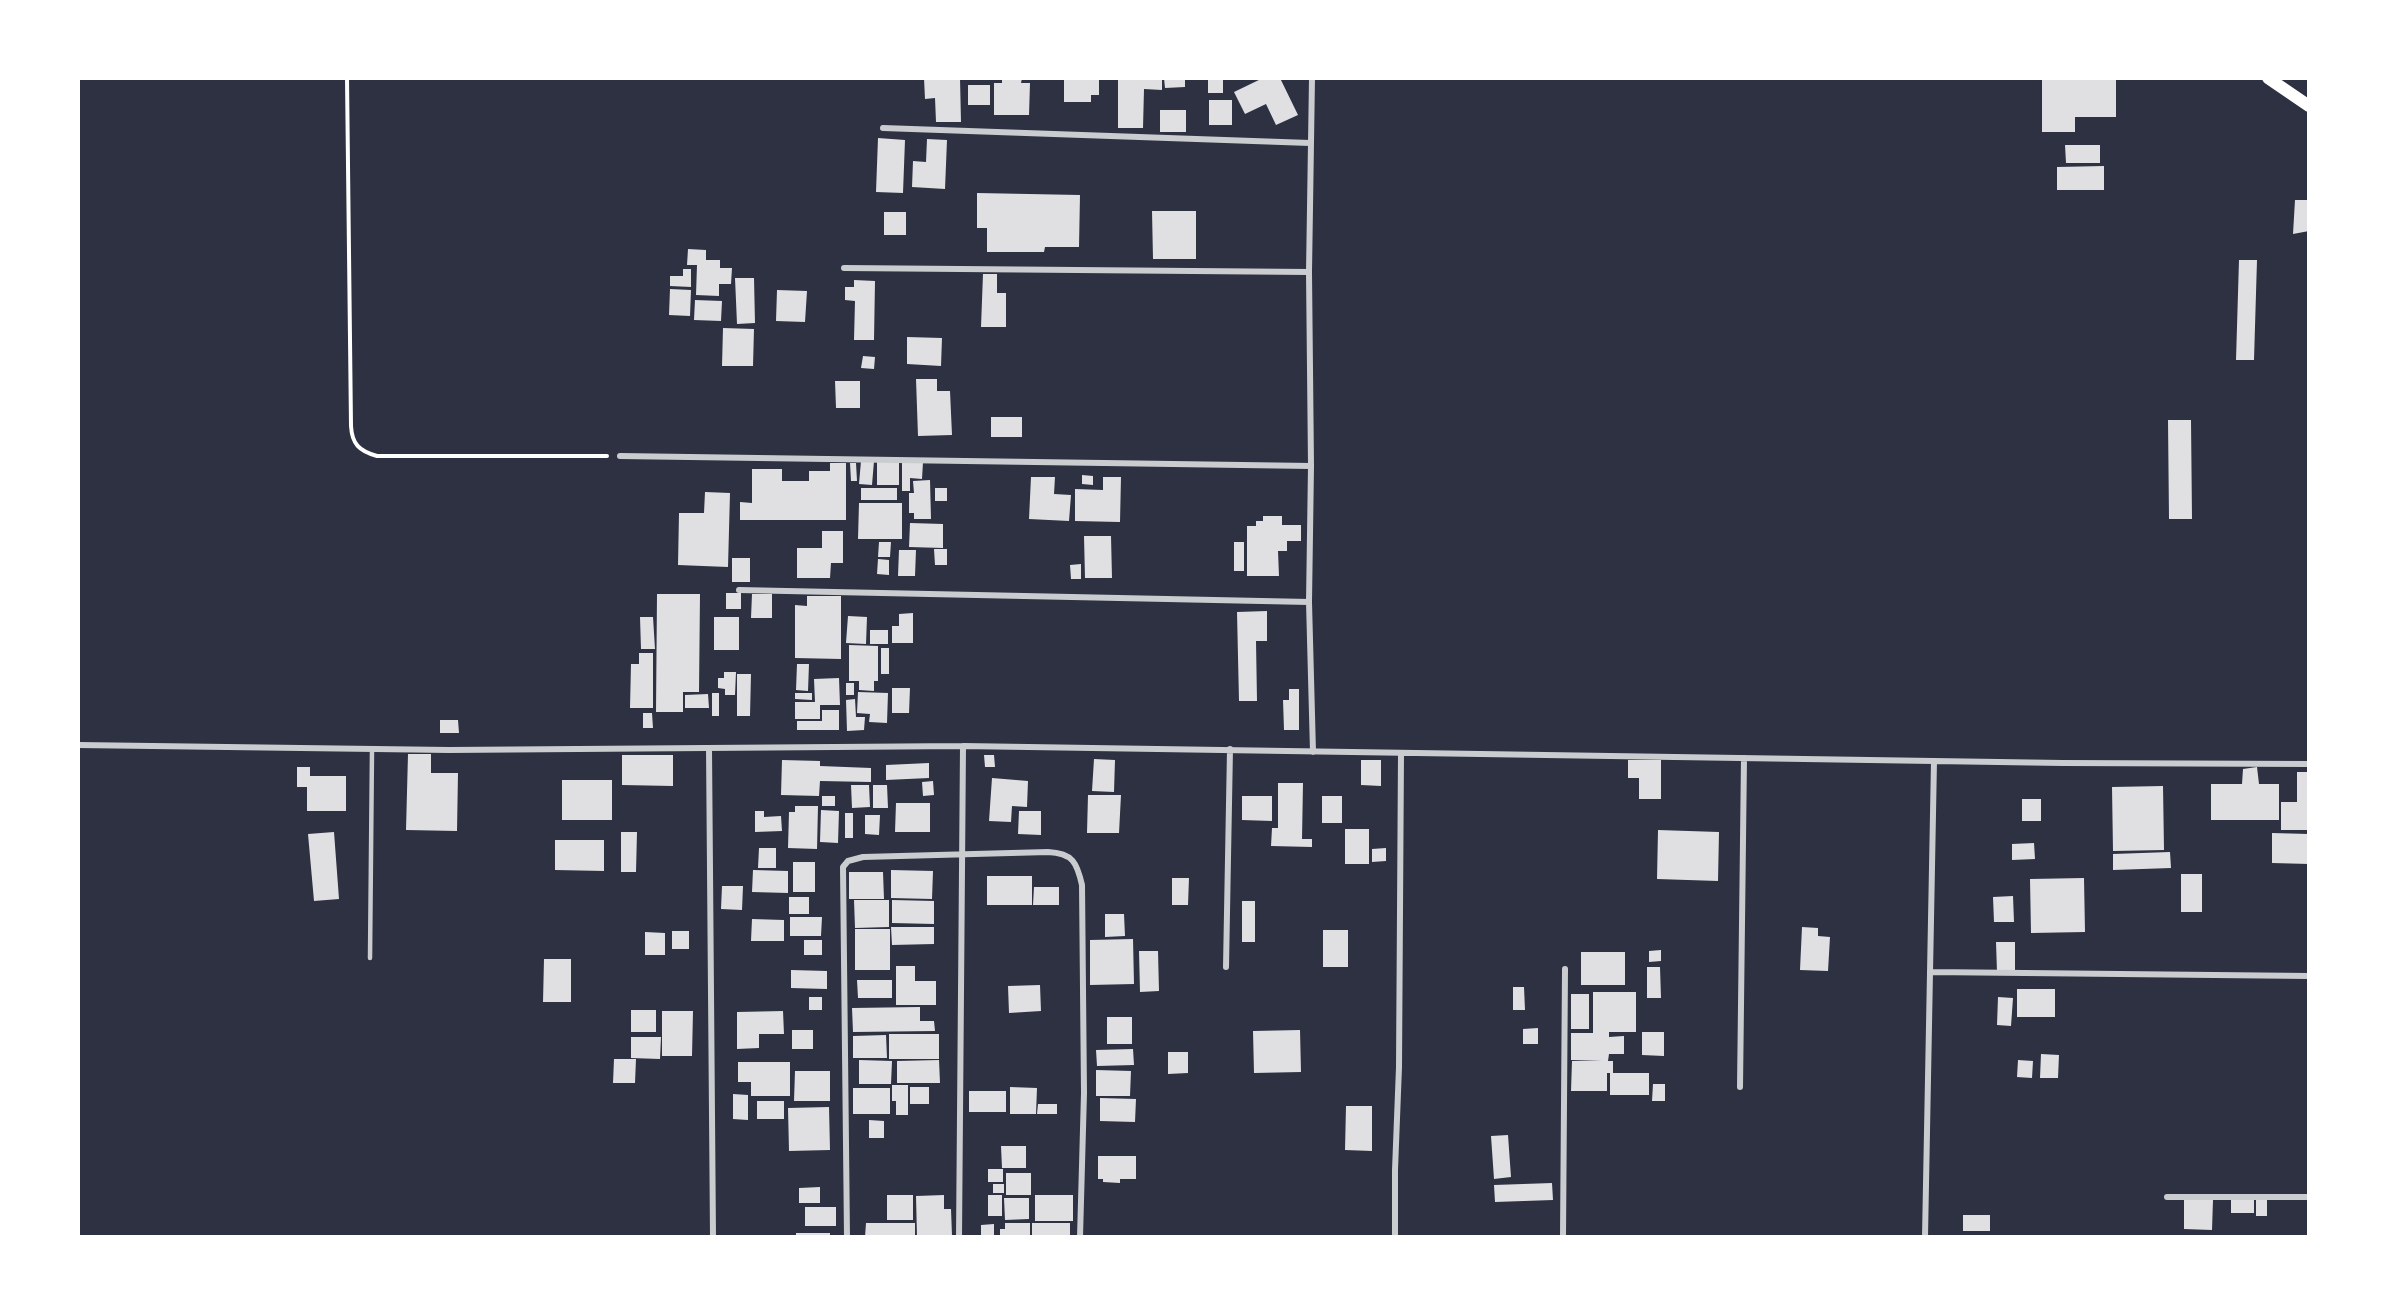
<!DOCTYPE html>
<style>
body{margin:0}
#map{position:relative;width:2387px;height:1315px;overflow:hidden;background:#2d3142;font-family:Ubuntu,sans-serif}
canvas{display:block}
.frame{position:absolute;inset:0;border:80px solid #fff;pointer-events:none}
</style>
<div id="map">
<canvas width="2387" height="1315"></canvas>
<div class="frame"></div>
</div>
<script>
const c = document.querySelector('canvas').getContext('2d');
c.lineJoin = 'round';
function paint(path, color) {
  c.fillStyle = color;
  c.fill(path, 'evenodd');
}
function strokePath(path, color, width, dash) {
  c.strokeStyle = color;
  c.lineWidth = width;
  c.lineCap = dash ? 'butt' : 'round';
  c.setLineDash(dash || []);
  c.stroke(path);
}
paint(new Path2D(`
 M924,78H960L961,122H936L935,98L925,99Z
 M1002,78H1022L1021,83H1030L1029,115H994V83H1002Z
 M1064,78H1099V95H1091V102H1064Z
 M1118,78H1162V90L1144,89L1143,128H1118Z
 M1164,78H1185V87L1165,88Z
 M1208,78L1223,79V93H1208Z
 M1263,78H1280L1298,115L1276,125L1266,104L1245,114L1234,92Z
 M2042,78H2116V117H2075V132H2042Z
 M968,85H990V105H968Z
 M1209,100H1232V125H1209Z
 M1160,110H1186V132H1160Z
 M878,138L905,140L903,193L876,192Z
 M927,139L947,140L945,189L912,187L913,161L926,162Z
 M2065,145H2100V163H2066Z
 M2104,166V190H2057V167Z
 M977,193L1080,195L1079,247H1045L1044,252H987V228H977Z
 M2295,200H2309V231L2293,234Z
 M1152,211H1196V259H1153Z
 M884,212H906V235H884Z
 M688,249L706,250V260H720V268H732L731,284H719V296L696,295L697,265H687Z
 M2239,260H2257L2254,360H2236Z
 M683,269H691V287L670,286V276H683Z
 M983,274H997V293H1006V327H981Z
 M735,278H754L755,323L737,324Z
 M854,280L875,281L874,340H854L855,301L845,300V287H854Z
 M670,289L691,290L690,316L669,315Z
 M777,290L807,291L805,322L776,321Z
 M695,300L722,301L721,321L694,320Z
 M723,328L754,329L753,366H722Z
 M907,337L942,338L941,366L907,364Z
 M863,356L875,357L874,369L861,368Z
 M916,379H937V391H950L952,435L918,436Z
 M835,381H860V408H836Z
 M991,417H1022V437H991Z
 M2168,420H2191L2192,519H2169Z
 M877,460H899V485H877Z
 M861,461H874L872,485L859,484Z
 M902,462H923L922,479L910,478V491H902Z
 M830,463H846V520H740V502L752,503V469H782V481H809V471H830Z
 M850,463H856L857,481H851Z
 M1082,475L1093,476V485L1082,484Z
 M1031,477H1055L1054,494L1071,495L1069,521L1029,519Z
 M1103,477H1121L1120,522L1075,521V489L1103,490Z
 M930,480L931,519H914V513H909V493H914L913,481Z
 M861,488H897V500H861Z
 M935,488H947V501H935Z
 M705,492L730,493L728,567L678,565L679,513H704Z
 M859,503H902V539H858Z
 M1263,516H1282V525H1301V541H1287V551H1278L1279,576H1247V526H1256V521H1263Z
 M910,523L943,524V548L909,547Z
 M822,531H843V563H831L830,578H797V548H822Z
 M1084,536H1111L1112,578H1085Z
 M879,542H891L890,557H878Z
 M1234,542H1244V571H1234Z
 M934,549H947V565H935Z
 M899,550H916L915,576H898Z
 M732,558H750V582H732Z
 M878,559L889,560V575L877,574Z
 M1081,564V579H1071L1070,565Z
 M726,593H741V609H726Z
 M657,594H700L699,692H683V712H656Z
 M752,594H772V618H751Z
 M807,596H841V659L795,658V605L807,606Z
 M1267,611V641H1256L1257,701H1239L1237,612Z
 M913,613V643H892V626H899V614Z
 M848,616L867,617L866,644L846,643Z
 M640,617H653L655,649H641Z
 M714,617H739V650H714Z
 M870,630H888V644H870Z
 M849,645L878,646V681H874V691L859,690V681H849Z
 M881,648H889V674H881Z
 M639,653H653V708H630L631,664H639Z
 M797,664H809L808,691L796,690Z
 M724,672H736L735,695H725V689L718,688V678H724Z
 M737,674H751L750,716H737Z
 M839,678L840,705H820V719H795V702H815L814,679Z
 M846,683H854V695H846Z
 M892,688H910L909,713H892Z
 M1289,689H1299V730H1284L1283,700H1289Z
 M858,692L888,693L887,723L869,722L870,714L857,713Z
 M712,693H719V716H712Z
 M795,693H812V700L795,699Z
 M708,694L709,708H685V695Z
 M855,699L856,717H865L864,730L847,731L846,700Z
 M822,710H839V730H797V721H822Z
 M643,713H652L653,728H643Z
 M440,720H458L459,733H440Z
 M408,754H431V773H458L457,831L406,830Z
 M622,755H673V786L622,785Z
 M984,755H994L995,767H985Z
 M1094,759L1115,760L1114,792L1092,791Z
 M782,760L820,761V766L871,768V782L820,781L819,796L781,795Z
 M1361,760H1381V786L1361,785Z
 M1628,760H1661V799H1639V778H1628Z
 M929,763V778L886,780V765Z
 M297,767H310V776H346V811H307V787H297Z
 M2257,767L2259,784H2279V820H2211V784H2242L2243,769Z
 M2297,772H2309V830H2281V802H2297Z
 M992,778L1028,781L1027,807L1012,806L1011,822L989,821Z
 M562,780H612V820H562Z
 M933,781L934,795L923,796L922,782Z
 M1278,783H1303L1302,839H1312V847L1271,846L1272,828H1278Z
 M851,785H869L870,807L852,808Z
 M873,785H887L888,808H873Z
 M2163,786L2164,850L2113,851L2112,787Z
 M1088,795H1121L1119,833H1087Z
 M822,796H835V806H822Z
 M1242,796H1272V821L1242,820Z
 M1322,796H1342V823H1322Z
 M2022,799H2041V821H2022Z
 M896,803H930V832H895Z
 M795,806H818L817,849L788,848L789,812H795Z
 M821,810L839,811L838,843L820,842Z
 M755,811H764V817L781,816L782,831L755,832Z
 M1019,811H1041V835L1018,834Z
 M845,813H853V838H845Z
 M865,815H880L879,835L865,834Z
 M1345,829H1369V864H1345Z
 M1658,830L1719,832L1718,881L1657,879Z
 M334,832L339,899L314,901L308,834Z
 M621,832H637L636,872H621Z
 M2272,833L2309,834V864L2272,863Z
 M555,840H604V871L555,870Z
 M2034,843L2035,859L2012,860V844Z
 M759,848H776V868H758Z
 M1386,848V861L1372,862V849Z
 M2170,852L2171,868L2113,870V854Z
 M793,862H815V892H793Z
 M753,870L788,871V893L752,892Z
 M891,870L933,871L932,899L891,898Z
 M849,872H883L884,899H849Z
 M2181,874H2202V912H2181Z
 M987,876H1032V905H987Z
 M1172,878H1189L1188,905H1172Z
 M2084,878L2085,932L2031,933L2030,879Z
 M722,886H743L742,910L721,909Z
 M1034,887H1059V905H1033Z
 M2013,896L2014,922H1994L1993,897Z
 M789,897H809V914H789Z
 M854,900H889V927L855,928Z
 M892,900L934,901V924L892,923Z
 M1242,901H1255V942H1242Z
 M1105,914H1124L1125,936L1105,937Z
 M790,917H822L821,936H790Z
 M752,919L784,920V941H751Z
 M891,927H934V944L892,945Z
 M1802,927L1818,928V936L1830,937L1828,971L1800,970Z
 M855,929H890V970H855Z
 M1323,930H1348V967H1323Z
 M672,931H689V949H672Z
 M645,932L665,933V955H645Z
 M1133,939L1134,984L1090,985V940Z
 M804,940H822V955H804Z
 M1996,942H2015V972H1997Z
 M1661,950V961L1649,962V951Z
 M1139,951H1158L1159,991L1140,992Z
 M1581,952H1625V985H1581Z
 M544,959H571V1002H543Z
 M896,966H915V981H936V1005H896Z
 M1647,967H1660L1661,998H1647Z
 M791,970L827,971V989L791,988Z
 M857,980H892V998H858Z
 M1040,985L1041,1011L1009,1013L1008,986Z
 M1513,987H1524L1525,1010H1513Z
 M2017,989H2055V1017H2017Z
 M1593,992H1636V1032H1609V1037L1624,1036V1054H1609L1608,1061H1613V1073H1649V1095H1610V1073H1607V1091H1571L1572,1061H1602L1571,1060V1033H1593Z
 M1571,994H1589V1029H1571Z
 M809,997H822V1010H809Z
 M1998,997L2013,998L2011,1026L1997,1025Z
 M920,1007V1021H934L935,1031L853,1032L852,1008Z
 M631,1010H656V1032H631Z
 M662,1011H693L692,1056H662Z
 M783,1011L784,1034H759V1048L737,1049V1012Z
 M1107,1017H1132V1044H1107Z
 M1538,1028V1044H1523V1029Z
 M792,1030H813V1049H792Z
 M1300,1030L1301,1072L1254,1073L1253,1031Z
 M1642,1032H1664V1056L1642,1055Z
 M889,1034H939V1059H889Z
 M886,1035L887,1058H853V1036Z
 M631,1037H661L660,1059L631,1058Z
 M1133,1049L1134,1065L1097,1066L1096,1050Z
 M1168,1052H1188V1073L1168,1074Z
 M2041,1054L2059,1055L2058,1078H2040Z
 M614,1059H636L635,1083H613Z
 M859,1060L892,1061L891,1084H859Z
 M939,1060L940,1083H897V1061Z
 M2018,1060L2033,1061L2032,1078L2017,1077Z
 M738,1062H790V1096H751V1082H738Z
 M1096,1070L1131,1071L1130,1096H1096Z
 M795,1071H830V1101H794Z
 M1653,1084H1665V1101H1652Z
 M892,1085H908V1115H896V1101H892Z
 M910,1087H929V1104H910Z
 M1010,1087L1037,1088L1036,1114H1010Z
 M853,1088H890V1114H853Z
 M969,1091H1006V1112H969Z
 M733,1094L748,1095V1120L733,1119Z
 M1100,1098L1136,1099L1135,1122L1100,1121Z
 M757,1101H784V1119H757Z
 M1038,1104H1057V1114H1037Z
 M1346,1106H1372V1151L1345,1150Z
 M829,1107L830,1150L789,1151L788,1108Z
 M869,1120L884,1121V1138H869Z
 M1508,1135L1511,1177L1494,1179L1491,1136Z
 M1001,1146H1026V1168H1002Z
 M1098,1156H1136V1179H1120V1183L1103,1182V1179H1098Z
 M988,1169H1003V1182H988Z
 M1006,1173H1031V1195H1006Z
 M1552,1183L1553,1200L1495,1202L1494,1185Z
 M993,1184H1004V1193H993Z
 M820,1187V1203H799V1188Z
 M887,1195H913V1220H887Z
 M944,1195V1209H951L952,1236L917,1237L916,1196Z
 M988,1195H1002V1216H988Z
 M1035,1195H1073V1221H1035Z
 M1004,1198H1029V1219L1005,1220Z
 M2231,1198H2254V1213H2231Z
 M2184,1199L2213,1200L2212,1230L2184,1229Z
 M2256,1200H2267V1216H2256Z
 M805,1207H836V1226H805Z
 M1963,1215H1990V1231H1963Z
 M866,1223H915V1237H865Z
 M1005,1223H1030V1237H1000V1229H1005Z
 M1032,1223H1070V1237H1032Z
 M994,1224V1237H981V1225Z
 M796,1233H830V1237H796Z`), '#e0e0e3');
strokePath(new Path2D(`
 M347,78L351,426C352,444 359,451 377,456H607`), '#fff', 4);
strokePath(new Path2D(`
 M370,958L372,749`), '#caccd0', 4.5);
strokePath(new Path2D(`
 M1312,78L1309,272L1311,466L1309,602L1313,752
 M883,128L1310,143
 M844,268L1309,272
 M620,456L1311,466
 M739,590L1309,602
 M78,745L449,750L963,746L2063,763L2309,764
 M709,748L713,1237
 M1226,967L1230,749
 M1930,972L2309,976
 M1740,1087L1744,758
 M2167,1197H2309
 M847,1237L843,867L848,861L863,857L1048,852C1073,853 1077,863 1082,885L1084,1093L1080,1237
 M959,1237L963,746
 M1395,1237V1170L1399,1067L1401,753
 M1563,1237L1565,969
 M1925,1237L1934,761`), '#caccd0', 6);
strokePath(new Path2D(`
 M2268,78L2309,106`), '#fff', 12);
</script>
